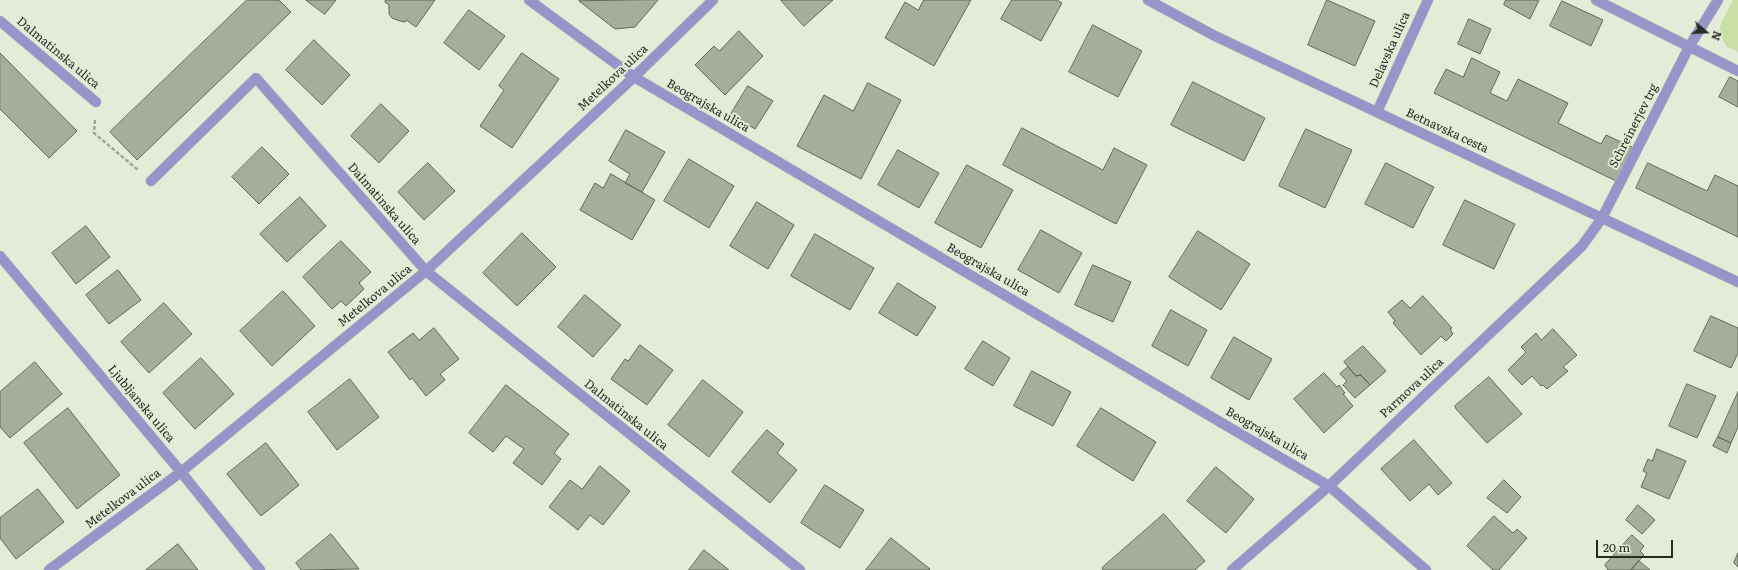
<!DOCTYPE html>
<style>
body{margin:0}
#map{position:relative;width:1738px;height:570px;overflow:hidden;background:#e4ecd8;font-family:Literata,serif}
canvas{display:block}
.north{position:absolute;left:1686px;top:12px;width:40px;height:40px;-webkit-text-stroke:3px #e4ecd8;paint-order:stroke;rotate:109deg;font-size:11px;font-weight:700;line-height:16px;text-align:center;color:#272a23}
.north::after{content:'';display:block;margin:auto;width:14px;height:18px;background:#272a23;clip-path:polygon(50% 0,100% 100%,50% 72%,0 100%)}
.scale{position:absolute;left:1596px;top:540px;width:77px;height:18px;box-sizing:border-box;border:2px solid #272a23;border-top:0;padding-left:5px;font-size:12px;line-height:14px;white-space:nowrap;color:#272a23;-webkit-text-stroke:3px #e4ecd8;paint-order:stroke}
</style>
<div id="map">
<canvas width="1738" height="570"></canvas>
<div class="north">N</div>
<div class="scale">20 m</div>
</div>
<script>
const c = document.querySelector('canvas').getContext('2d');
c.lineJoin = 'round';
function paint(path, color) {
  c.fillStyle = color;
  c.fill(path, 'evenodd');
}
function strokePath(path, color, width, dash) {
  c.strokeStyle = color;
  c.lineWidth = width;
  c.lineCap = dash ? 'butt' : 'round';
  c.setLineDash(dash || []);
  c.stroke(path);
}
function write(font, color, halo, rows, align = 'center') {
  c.font = font + ' Literata,serif';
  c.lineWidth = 4;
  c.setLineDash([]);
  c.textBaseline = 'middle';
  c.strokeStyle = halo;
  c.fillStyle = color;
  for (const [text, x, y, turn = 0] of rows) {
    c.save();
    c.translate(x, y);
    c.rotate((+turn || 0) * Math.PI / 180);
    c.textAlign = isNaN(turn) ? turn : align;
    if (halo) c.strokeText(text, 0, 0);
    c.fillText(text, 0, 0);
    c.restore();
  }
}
paint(new Path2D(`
 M1733,0H1738V52L1726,46L1719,31L1721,23Z`), '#cadfa6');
const building = new Path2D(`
 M247,0H279L291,12L137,160L110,132Z
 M306,0H336L325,14Z
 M386,0H435L416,27L406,20L405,22L400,21L392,18L389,14V5L385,2Z
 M658,0L635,27L615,29L579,1Z
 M781,0H833L804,26Z
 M924,0H971L934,66L885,38L905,2L918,10Z
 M1012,0H1057L1062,3L1041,41L1001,19Z
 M1327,0L1375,21L1355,66L1308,45Z
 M1506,0H1539L1530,19L1504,5Z
 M1562,1L1603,20L1591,46L1550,26Z
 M469,10L505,36L479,70L444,43Z
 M1469,19L1491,29L1480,54L1458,44Z
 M1093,25L1142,51L1118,97L1069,72Z
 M739,31L763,56L725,95L695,65L714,46L719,51Z
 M314,40L350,75L322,105L286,70Z
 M0,53L77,131L49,158L0,109Z
 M522,53L559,79L512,148L480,126L504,90L499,86Z
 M1472,58L1500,72L1490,93L1507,101L1518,79L1568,103L1558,123L1601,144L1606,135L1632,147L1616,181L1434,93L1446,69L1463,77Z
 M1730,77L1738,81V107L1719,97Z
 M1193,82L1265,118L1244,161L1171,125Z
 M868,83L901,100L861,179L797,146L824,95L853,111Z
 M748,86L773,101L755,129L731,114Z
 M381,104L409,131L379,163L351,136Z
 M1022,128L1103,170L1114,148L1147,165L1116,224L1003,165Z
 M1306,129L1352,150L1325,208L1279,186Z
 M626,130L665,152L642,192L625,183L630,174L609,161Z
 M262,147L289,174L259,204L232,177Z
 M898,150L939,173L919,208L878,185Z
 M689,159L734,186L709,228L664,201Z
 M428,163L455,191L424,220L398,192Z
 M1386,163L1434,187L1413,228L1365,204Z
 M1648,163L1707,191L1715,175L1738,186V237L1636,188Z
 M967,165L1013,190L981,248L935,223Z
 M611,174L655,200L632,240L580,210L595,183L603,188Z
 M300,197L326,226L287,262L260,234Z
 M1465,200L1515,224L1494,269L1443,245Z
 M757,202L794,225L768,269L730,246Z
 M86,226L110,257L76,284L52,253Z
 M1041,230L1082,253L1059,293L1018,270Z
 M1198,231L1250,264L1221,310L1169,277Z
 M522,233L556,267L517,306L483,273Z
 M815,234L874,268L850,310L791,276Z
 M341,241L371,272L359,283L364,289L346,306L341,301L332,309L303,277Z
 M1093,265L1131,282L1113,322L1075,305Z
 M118,270L141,300L109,324L86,295Z
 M898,283L936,307L917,336L879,313Z
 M283,291L315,326L272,366L240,331Z
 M585,295L621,325L593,357L558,327Z
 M1423,296L1452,328L1450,329L1453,334L1446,341L1441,336L1421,355L1393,323L1395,321L1388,312L1402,300L1410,308Z
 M164,303L192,334L149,373L121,342Z
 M1171,310L1207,330L1188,366L1152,346Z
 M1711,316L1738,328V353L1731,368L1694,351Z
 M434,328L459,359L440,374L445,380L426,396L412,378L410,380L388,352L413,333L419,340Z
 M1553,329L1577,355L1563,367L1568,371L1547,389L1543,385L1541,386L1532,376L1522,385L1508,370L1526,352L1521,347L1536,333L1541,340Z
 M1234,337L1272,359L1249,400L1211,378Z
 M983,341L1010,358L993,386L965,369Z
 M640,345L673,370L647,405L611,379L625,359L628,361Z
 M1363,346L1386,371L1370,385L1361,375L1356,376L1344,362Z
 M201,358L234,394L195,429L163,393Z
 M35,362L62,394L10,438L0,427V392Z
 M1348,367L1356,376L1361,375L1370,385L1355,398L1343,385L1347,381L1340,374Z
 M1032,371L1071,392L1053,426L1014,406Z
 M1324,373L1337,387L1339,385L1345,393L1343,394L1353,406L1324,433L1294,399Z
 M1489,377L1522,414L1487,443L1456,409L1455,406Z
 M350,379L379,417L337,450L308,412Z
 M703,380L743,412L709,457L668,425Z
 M1687,384L1716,396L1697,438L1669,426Z
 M506,385L569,434L554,453L561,459L542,485L513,463L524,449L506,436L493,452L469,433Z
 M1738,392V427L1731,443L1718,437Z
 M68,408L120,475L77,509L24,443Z
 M1101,408L1156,442L1133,481L1077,446Z
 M767,430L784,444L777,453L797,470L770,503L732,472Z
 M1718,437L1731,443L1727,453L1713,446Z
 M1414,440L1452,483L1438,495L1429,484L1410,501L1381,469Z
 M266,443L299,485L261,516L227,474Z
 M1657,449L1686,461L1669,499L1641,487L1647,473L1643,471L1648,459L1652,461Z
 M600,466L630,491L603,525L590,515L578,530L549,507L570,480L582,489Z
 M1216,467L1254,499L1226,533L1187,501Z
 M1504,480L1521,497L1507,513L1487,498Z
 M825,485L864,510L840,548L801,523Z
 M38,489L64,522L16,559L0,538V518Z
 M1638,505L1655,520L1642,534L1626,520Z
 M1164,514L1205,561L1195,570H1103L1102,568Z
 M1494,516L1513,533L1517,529L1527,538L1499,570H1493L1467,546Z
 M331,534L359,569L301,570L296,563Z
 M1632,535L1644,546L1640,551L1644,555L1631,570H1608L1605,565Z
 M891,538L930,569L929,570H866Z
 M178,544L198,570H146Z
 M704,550L729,570H689Z
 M1738,553V567L1734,563Z
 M1639,561L1650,570H1631Z`);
paint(building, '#a6ad9b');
strokePath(building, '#626857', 1);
const minor = new Path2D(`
 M529,0L634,77L1329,486L1426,570
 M1596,0L1738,71
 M0,21L96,102
 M1377,112L1428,0
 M151,181L256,78L426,271L800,570
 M49,570L181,472L426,271L634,77L713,0
 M1232,570L1329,486L1582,246L1602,218L1689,47L1718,0`);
const tertiary = new Path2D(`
 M1148,0L1215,36L1738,282
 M0,256L181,472L260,570`);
strokePath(minor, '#c2c9b7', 11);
strokePath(tertiary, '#c2c9b7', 11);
strokePath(new Path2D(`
 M95,120L94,133L138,170`), '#a0a797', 2.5, [4, 2]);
strokePath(minor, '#9894c9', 10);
strokePath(tertiary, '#9894c9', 10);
write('12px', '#272a23', '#e4ecd8', [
 ["Delavska ulica",1390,50,-66],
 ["Dalmatinska ulica",58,53,40],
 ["Metelkova ulica",613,78,-43],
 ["Beograjska ulica",708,106,30],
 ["Schreinerjev trg",1634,126,-63],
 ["Betnavska cesta",1447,131,25],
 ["Dalmatinska ulica",384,204,49],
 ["Beograjska ulica",988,270,30],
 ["Metelkova ulica",375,296,-39],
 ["Parmova ulica",1412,388,-43],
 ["Ljubljanska ulica",141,404,50],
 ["Dalmatinska ulica",626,415,39],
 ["Beograjska ulica",1267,434,30],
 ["Metelkova ulica",123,499,-37]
]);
</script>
